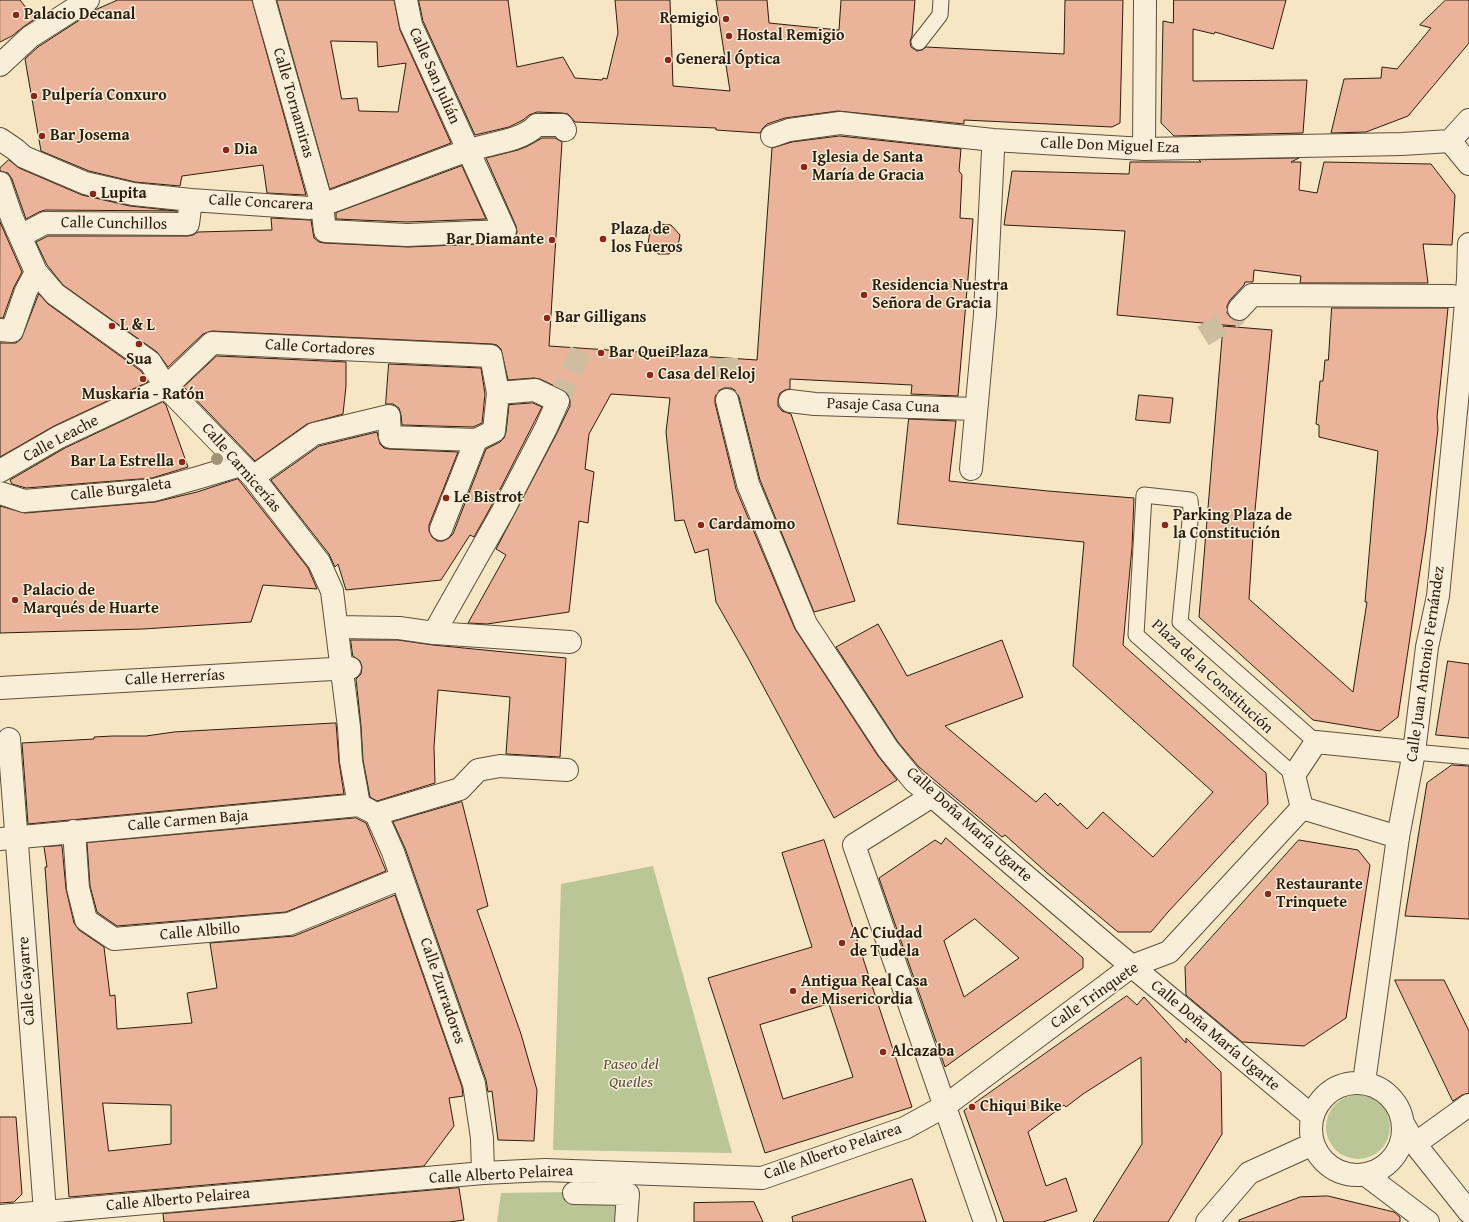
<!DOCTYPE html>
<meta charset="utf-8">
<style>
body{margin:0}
canvas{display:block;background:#f6e6c4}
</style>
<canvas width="1469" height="1222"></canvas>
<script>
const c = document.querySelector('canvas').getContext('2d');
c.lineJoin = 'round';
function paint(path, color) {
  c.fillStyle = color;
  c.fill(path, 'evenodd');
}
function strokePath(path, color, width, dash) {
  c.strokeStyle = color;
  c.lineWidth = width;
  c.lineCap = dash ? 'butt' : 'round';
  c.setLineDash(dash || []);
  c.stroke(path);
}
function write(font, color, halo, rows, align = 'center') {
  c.font = font + ' "Gentium Book Plus",serif';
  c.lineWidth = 3;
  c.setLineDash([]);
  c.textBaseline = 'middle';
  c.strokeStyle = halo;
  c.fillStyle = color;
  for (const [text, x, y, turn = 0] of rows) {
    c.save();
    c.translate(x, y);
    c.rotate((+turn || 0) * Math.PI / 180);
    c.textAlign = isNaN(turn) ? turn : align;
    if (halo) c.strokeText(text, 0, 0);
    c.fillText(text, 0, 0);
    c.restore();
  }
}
paint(new Path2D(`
 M653,866L732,1153L553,1150L561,884Z
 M1326 1127a32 32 0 1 1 64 0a32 32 0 1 1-64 0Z
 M632,1191L633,1222H497L501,1193Z`), '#bac696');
const building = new Path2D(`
 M0,0H20L35,19L23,27L12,36L0,42Z
 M118,0H252L306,195L267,193L263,165L182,176L180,186L135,182L89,171L41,151L25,59L38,47L95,10Z
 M277,0H394L400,30L451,143L330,189ZM331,41L377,42L378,67L406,63L398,112L359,111L357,98L342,99Z
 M419,0H508L517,67L563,57L575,78L602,80L603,78L607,79L618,33L615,0H670L673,86L730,91L716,0H767L769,23L839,30L841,0H915L912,36L910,41L911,47L917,51L922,50L926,47L1064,54L1065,0H1123L1120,123L1112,127L964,120V124L838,111L785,118L767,124L763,128L760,133L716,130V128L575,122L568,114L562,113L537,112L529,115L523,120L509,127L475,135L423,21Z
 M1174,0H1286L1273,49L1215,32L1214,34L1193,29V81L1307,80L1303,133L1174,136L1161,123L1163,21L1173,23Z
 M1446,0H1469V43L1408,116L1366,132L1331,133L1344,79L1381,78L1382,67L1397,69L1431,28L1420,25Z
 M840,136L961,149L959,171L962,175L960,218L973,219L958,396L911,394L912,385L790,379V389L785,390L780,393L778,399V406L782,411L791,414L855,601L814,612L760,480L739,397L736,391L731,388H724L718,391L715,397V403L736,489L795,629L878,756L897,780L834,818L748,658L716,602L708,549L695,553L684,520L675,521L666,432L670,398L611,394L589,434L585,469L594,472L589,512L588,523L579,521L569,612L487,624L468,623L506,555L496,549L557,433L570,406V399L568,394L563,390L540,379L534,378L508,380L501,349L497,345L492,344L212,331L203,334L168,367L157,352L63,285L47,265L36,242L48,236H188L193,235L198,232L272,230L271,218L311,220L314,238L319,242L324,243L408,247L506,243L511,242L515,238L517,232L516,226L486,158L518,150L528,146L542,138H555L562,142L549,346L757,360L772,148L792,142Z
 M1299,158L1291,162H1301L1299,190L1317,193L1324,162L1431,164L1455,195L1452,245L1423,244L1428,283H1300L1301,276L1254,270L1253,282H1245L1244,285L1230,300L1227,306V313L1231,318L1237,321L1235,326L1117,315L1125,231L1004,225L1012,171L1129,174L1130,162H1201L1199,160Z
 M9,160L19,168L82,195L130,206L177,211L45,210L39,212L26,219L12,179L8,173L0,171V168Z
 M462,166L486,219L407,222L336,219V213Z
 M0,222L22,272L14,287L3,318H0Z
 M659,224L671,225L680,235L678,246L669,254H658L648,244L650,231Z
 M39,294L48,304L141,371L148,382L54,426L0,457V343H16L21,339Z
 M1332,308H1448L1437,417L1438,429L1426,531L1398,717L1380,731L1313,720L1199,617L1223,326L1272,330L1254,521L1249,599L1353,692L1367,602H1365L1378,451L1319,437V425L1316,424L1320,381H1323L1325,360H1328Z
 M217,356L346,362V386L343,414L307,424L255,461L184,387Z
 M389,364L481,368L485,394L482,423L473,427L402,425L401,415L399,408L393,404H386Z
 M1139,395L1173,398L1170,423L1136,420Z
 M163,402L166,405L188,467L152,478L26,488L12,484L10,480L65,448Z
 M533,403L542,407L493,503L474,537L470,535L441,580L346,590L338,564L335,567L329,554L271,480L319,446L377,432L380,444L384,448L389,449L458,452L429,525V531L432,537L437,541H443L449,538L453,534L486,449L500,442L504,438L506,432L509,405Z
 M909,419L956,421L949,481L1048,491L1134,498L1132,547L1123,645L1266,773L1268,804L1168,912L1151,932H1118L1046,872L1005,835L1002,837L919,767L898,742L836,647L878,624L907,676L1002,640L1023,697L945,726L1036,802L1045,793L1058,806L1060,803L1087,829L1103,812L1153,857L1213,792L1073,666L1084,542L898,524Z
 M238,479L308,568L317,589L263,585L251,622L143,629L0,633V506L25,513L155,502L197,492Z
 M351,640H398L433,645L566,658L560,757L506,754L510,697L438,690L434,747L435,783L377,801L370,797L363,760L361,726L356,679L361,674L362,667L360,661L353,656Z
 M1448,661L1469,664V738L1436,735Z
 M334,723H336L339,762L344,794L28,824L22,743L94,739V737L113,736H146L174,732Z
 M1452,765L1469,766V919L1405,916L1427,783Z
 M462,802L488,906L477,910L521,1034L537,1090L534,1141L498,1140L492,1091L488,1092L486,1080L405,848L393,822Z
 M356,818L366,823L386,871L286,912L117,926L97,912L90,886L87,843Z
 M946,838L1083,958V968L945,1067L879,878L935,840L941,844ZM975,919L1019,958L964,997L944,941Z
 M824,840L912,1107L765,1153L708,978L812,947L782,853ZM829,1004L853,1077L783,1099L760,1025Z
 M1299,840L1358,850L1370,865L1346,1018L1304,1046L1242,1042L1186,995L1185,967Z
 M62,846L66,889L74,923L79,930L104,947L110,996L115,995L117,1029L192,1023L187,993L217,988L210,943L294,936L395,895L462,1087L463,1096L449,1098L454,1126L424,1166L69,1197L45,867H47L44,847ZM103,1103L171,1105V1144L109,1151Z
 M1395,980H1444L1469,1031V1093L1462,1095L1453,1101Z
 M1127,996L1137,1005L1144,997L1186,1043V1038L1221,1072L1222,1134L1168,1222H1093L1142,1144L1141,1057L1083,1094L1066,1107L1064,1105L1028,1132L1046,1186L1066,1178L1077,1211L1043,1222H1004L964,1111Z
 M0,1117H16L22,1194L14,1202L0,1203Z
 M912,1179L926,1222H793L792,1217Z
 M459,1188L464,1220L449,1222H164L163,1214Z
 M1328,1196L1394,1212L1400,1217V1222H1239V1220L1300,1197Z
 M754,1202L763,1222H694V1203Z`);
paint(building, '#ebb399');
strokePath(building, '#2c1e0c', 1);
strokePath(new Path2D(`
 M1203,336L1235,316L1239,309
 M727,358V400
 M558,401L582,348`), '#cebe9f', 22, [22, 11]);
const service = new Path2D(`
 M919,42L940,15L941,0
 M1414,752L1469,757
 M1294,775L1136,635L1144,495L1190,500L1191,511L1180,622L1316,742`);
const pedestrian = new Path2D(`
 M264,0L322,205L325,231L407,235L505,231L411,25L406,0
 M0,65L30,37L88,0
 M772,136L789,130L840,123L910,131
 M0,139L16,150L24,157L85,183L133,194L191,200L309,208L322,205C370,188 418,168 466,151C488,143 521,142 537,125H562L565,130
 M0,183L12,218L36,272L55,294L150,362L166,387L253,477L319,562L332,591L349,727L351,761L359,805
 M17,230L26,233L45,223L188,224L191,200
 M1239,309L1252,295L1452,296
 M0,330L12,331L26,291L36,272
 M727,400L748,484L806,624L888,749L914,781L932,796
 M790,401L815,404L976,409
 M971,469L985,314L993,151
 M0,471L59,437L166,387L212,343L491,356L498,393L494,431L476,440L441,529
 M253,477L314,434L389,416L390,437L476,440
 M0,493L24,501L154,490L197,478L241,465
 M337,627L399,628L434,633L570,642
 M434,633L504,509L546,428L558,401L535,390L498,393
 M0,688L350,668
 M359,805L376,814L393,852L474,1084L482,1138L483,1173
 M376,814L460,789L478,770L500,766L567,770
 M74,831L78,888L86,920L114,939L289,924L402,878
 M0,839L359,805
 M574,1193L628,1194L626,1222
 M0,1216L45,1212L9,739`);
const minor = new Path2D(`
 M910,131L993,140L1144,149L1402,144L1450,141L1469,164
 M1450,141L1469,120
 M1144,149L1145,0
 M1398,837L1302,808L1294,775L1316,742L1414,752
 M1415,1144L1469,1105
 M42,1222L45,1212L483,1173L545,1170L762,1178L905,1128L945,1106L1132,966L1169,952L1302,808
 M985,1222L854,845L932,796L1110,948L1312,1116`);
const tertiary = new Path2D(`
 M1364,1082L1398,837L1414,752L1427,647L1438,596L1461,360L1468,279L1469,244
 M1311 1129a46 46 0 1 1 92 0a46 46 0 1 1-92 0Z
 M1404,1125L1415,1144L1469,1212
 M1366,1175L1428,1222
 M1207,1222L1249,1173L1313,1144`);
strokePath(service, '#5e503a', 17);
strokePath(pedestrian, '#5e503a', 24);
strokePath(minor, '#5e503a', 24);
strokePath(tertiary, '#5e503a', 24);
strokePath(service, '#f9efd9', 15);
strokePath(pedestrian, '#f9efd9', 22);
strokePath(minor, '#f9efd9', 22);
strokePath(tertiary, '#f9efd9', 22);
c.fillStyle = '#9f9475';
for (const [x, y] of [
 [217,459]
]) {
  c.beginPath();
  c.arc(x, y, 6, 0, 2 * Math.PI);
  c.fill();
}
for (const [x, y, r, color] of [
 [16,15,4,"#8f2418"],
 [726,19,4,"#8f2418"],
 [729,36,4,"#8f2418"],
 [668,60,4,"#8f2418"],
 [34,96,4,"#8f2418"],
 [42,136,4,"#8f2418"],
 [226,150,4,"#8f2418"],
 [804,167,4,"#8f2418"],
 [93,194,4,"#8f2418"],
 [603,239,4,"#8f2418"],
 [552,240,4,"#8f2418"],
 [864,295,4,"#8f2418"],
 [547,318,4,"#8f2418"],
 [112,326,4,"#8f2418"],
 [139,344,4,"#8f2418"],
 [601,353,4,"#8f2418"],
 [650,375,4,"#8f2418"],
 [143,379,4,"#8f2418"],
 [182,462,4,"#8f2418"],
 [446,498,4,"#8f2418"],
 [701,525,4,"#8f2418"],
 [1165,525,4,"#8f2418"],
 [15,600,4,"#8f2418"],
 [1268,894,4,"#8f2418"],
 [842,943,4,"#8f2418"],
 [793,991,4,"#8f2418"],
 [883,1052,4,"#8f2418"],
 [972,1107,4,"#8f2418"]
]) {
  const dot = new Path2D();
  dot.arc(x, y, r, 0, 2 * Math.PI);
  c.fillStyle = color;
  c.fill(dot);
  strokePath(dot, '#f9efd9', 1.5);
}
write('bold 16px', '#2c1e0c', '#f9efd9', [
 ["Palacio Decanal",24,15],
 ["Remigio",718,19,"right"],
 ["Hostal Remigio",737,36],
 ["General Óptica",676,60],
 ["Pulpería Conxuro",42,96],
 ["Bar Josema",50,136],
 ["Dia",234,150],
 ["Iglesia de Santa",812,158],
 ["María de Gracia",812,176],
 ["Lupita",101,194],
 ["Plaza de",611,230],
 ["los Fueros",611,248],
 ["Bar Diamante",544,240,"right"],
 ["Residencia Nuestra",872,286],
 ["Señora de Gracia",872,304],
 ["Bar Gilligans",555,318],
 ["L & L",120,326],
 ["Bar QueiPlaza",609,353],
 ["Sua",139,360,"center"],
 ["Casa del Reloj",658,375],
 ["Muskaria - Ratón",143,395,"center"],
 ["Bar La Estrella",174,462,"right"],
 ["Le Bistrot",454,498],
 ["Parking Plaza de",1173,516],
 ["la Constitución",1173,534],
 ["Cardamomo",709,525],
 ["Palacio de",23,591],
 ["Marqués de Huarte",23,609],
 ["Restaurante",1276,885],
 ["Trinquete",1276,903],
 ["AC Ciudad",850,934],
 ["de Tudela",850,952],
 ["Antigua Real Casa",801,982],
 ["de Misericordia",801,1000],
 ["Alcazaba",891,1052],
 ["Chiqui Bike",980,1107]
], 'left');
write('16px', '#2c1e0c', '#f9efd9', [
 ["Calle San Julián",434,76,66],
 ["Calle Tornamiras",293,103,74],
 ["Calle Don Miguel Eza",1110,146,2],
 ["Calle Concarera",261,203,3],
 ["Calle Cunchillos",114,224,1],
 ["Calle Cortadores",320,348,3],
 ["Pasaje Casa Cuna",883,406,2],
 ["Calle Leache",61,439,-28],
 ["Calle Carnicerías",241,468,49],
 ["Calle Burgaleta",121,490,-7],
 ["Calle Juan Antonio Fernández",1426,664,-82],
 ["Plaza de la Constitución",1212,677,43],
 ["Calle Herrerías",175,678,-3],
 ["Calle Carmen Baja",188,821,-5],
 ["Calle Doña María Ugarte",969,825,42],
 ["Calle Albillo",200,932,-5],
 ["Calle Gayarre",27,981,-94],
 ["Calle Zurradores",442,991,71],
 ["Calle Trinquete",1095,996,-35],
 ["Calle Doña María Ugarte",1215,1036,40],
 ["Calle Alberto Pelairea",833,1152,-19],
 ["Calle Alberto Pelairea",501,1175,-3],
 ["Calle Alberto Pelairea",178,1200,-5]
]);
write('italic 16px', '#575035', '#f9efd9', [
 ["Paseo del",631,1065],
 ["Queiles",631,1083]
]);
</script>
